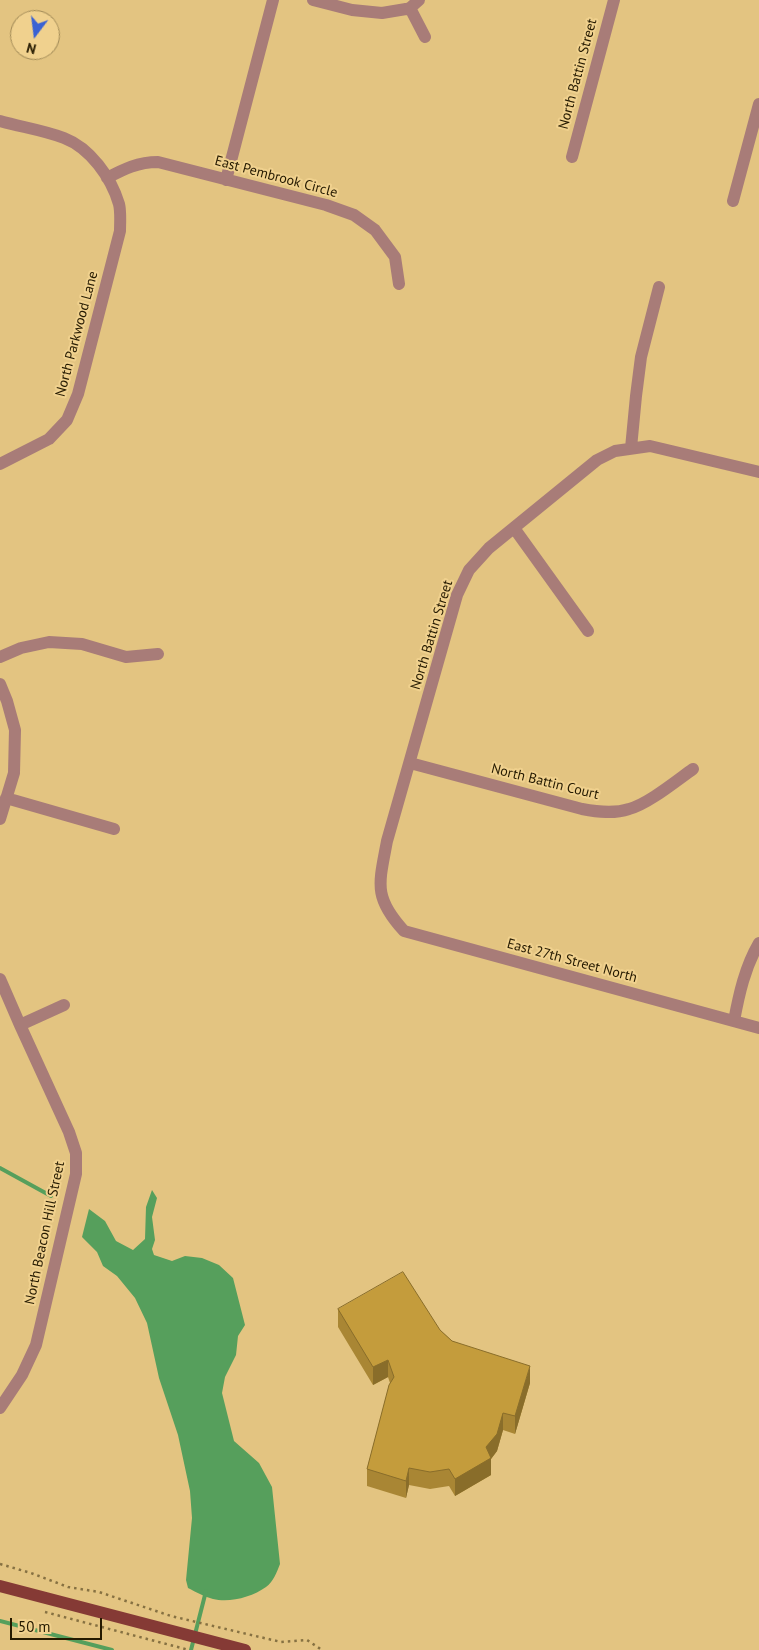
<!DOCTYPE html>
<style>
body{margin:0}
#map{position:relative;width:759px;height:1650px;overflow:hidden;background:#e3c481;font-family:"PT Sans",sans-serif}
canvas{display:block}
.north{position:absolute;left:10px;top:10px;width:50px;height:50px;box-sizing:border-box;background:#f0d18e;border:1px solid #9f8855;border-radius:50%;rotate:195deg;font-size:14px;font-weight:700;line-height:20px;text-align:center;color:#251a00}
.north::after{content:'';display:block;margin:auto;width:18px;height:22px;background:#3a62d3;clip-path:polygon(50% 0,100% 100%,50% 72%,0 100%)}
.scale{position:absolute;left:10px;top:1618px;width:92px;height:22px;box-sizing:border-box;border:2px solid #251a00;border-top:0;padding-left:6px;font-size:15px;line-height:18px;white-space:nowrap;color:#251a00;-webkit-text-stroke:4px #f0d18e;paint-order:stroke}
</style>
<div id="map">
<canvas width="759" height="1650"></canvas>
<div class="north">N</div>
<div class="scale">50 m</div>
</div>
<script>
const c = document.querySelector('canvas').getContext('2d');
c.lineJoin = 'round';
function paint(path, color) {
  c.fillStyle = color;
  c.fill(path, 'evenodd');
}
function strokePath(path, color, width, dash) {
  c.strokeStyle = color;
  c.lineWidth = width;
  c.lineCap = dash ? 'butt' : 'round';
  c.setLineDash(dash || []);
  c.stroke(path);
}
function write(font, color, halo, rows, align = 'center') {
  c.font = font + ' "PT Sans",sans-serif';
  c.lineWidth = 4;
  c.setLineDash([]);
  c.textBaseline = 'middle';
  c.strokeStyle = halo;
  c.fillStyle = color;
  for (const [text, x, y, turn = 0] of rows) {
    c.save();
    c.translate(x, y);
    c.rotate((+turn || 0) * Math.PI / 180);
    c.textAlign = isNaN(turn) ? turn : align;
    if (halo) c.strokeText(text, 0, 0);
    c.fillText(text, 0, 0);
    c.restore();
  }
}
paint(new Path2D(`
 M152,1190L157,1198L152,1217L155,1240L152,1249L154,1255L172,1261L185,1256L202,1258L219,1265L233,1278L245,1325L238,1336L236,1355L225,1377L222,1393L234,1441L259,1463L272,1487L280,1564C277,1572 273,1582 266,1587C252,1597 230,1603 213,1599C205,1597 196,1592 188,1588L186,1580L192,1518L190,1491L178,1435L159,1378L147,1323L135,1298L117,1276L103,1266L97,1252L82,1237L89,1209L105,1221L116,1241L133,1250L145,1239L146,1207Z`), '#569f5c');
strokePath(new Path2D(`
 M0,1168L51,1196
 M0,1621L112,1650
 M191,1650L206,1591`), '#569f5c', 4);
strokePath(new Path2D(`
 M0,1564L31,1573L68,1587L99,1592L171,1616L281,1642L307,1640L322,1650
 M45,1612L189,1650`), '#867142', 2.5, [2.5, 4]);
strokePath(new Path2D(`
 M313,0L352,10L382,13L406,9L410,8L419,0
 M410,8L425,37
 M0,121C21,127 43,130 64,138C90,148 111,177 119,204C121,212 120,223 120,231L78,394L67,420L49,439L0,464
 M572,157L614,0
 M107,178C124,169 138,162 158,162L326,205L354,215L375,230L395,257L399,284
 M226,180L273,0
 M733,201L759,104
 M631,448L636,396L641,357L659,287
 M759,472L650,446L615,451L597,460L489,548L469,570L457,595L387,841C379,884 373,897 404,931L759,1028
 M514,528L588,631
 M0,657L21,648L49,642L82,644L126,657L158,654
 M0,684L7,701L15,730L14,773L0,819
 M410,763L582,809C598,812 614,814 629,809C648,804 676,781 693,769
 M6,798L114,829
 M0,979L20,1025L69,1132L76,1153V1174L36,1345L22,1375L0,1408
 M734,1021C739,994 745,967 759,943
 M20,1025L64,1005`), '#a87c78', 12);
strokePath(new Path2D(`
 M0,1586L245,1650`), '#853a35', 12);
paint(new Path2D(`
 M338,1309L440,1330L452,1341L530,1383L515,1434L503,1430L497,1451L491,1459V1475L455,1496L449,1486L430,1489L409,1485L406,1498L367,1486V1469L390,1383L388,1377L373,1385L338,1327Z`), '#a98634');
paint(new Path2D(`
 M388,1360V1377L373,1385V1367Z
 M530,1366V1383L515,1434V1416Z
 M503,1413V1430L497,1451L491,1459V1475L455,1496V1479L486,1447Z
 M409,1468V1485L406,1498V1481Z`), '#896d2a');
const building = new Path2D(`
 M403,1272L440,1330L452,1341L530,1366L515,1416L503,1413L497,1434L486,1447L491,1458L455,1479L449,1469L430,1472L409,1468L406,1481L367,1469L389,1385L394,1377L388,1360L373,1367L338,1309Z`);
paint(building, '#c49c3c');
strokePath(building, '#896d2a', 1);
write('14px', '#251a00', '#f0d18e', [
 ["North Battin Street",578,74,-75],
 ["East Pembrook Circle",276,177,15],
 ["North Parkwood Lane",77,334,-75],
 ["North Battin Street",432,635,-73],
 ["North Battin Court",545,782,14],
 ["East 27th Street North",572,961,15],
 ["North Beacon Hill Street",45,1233,-78]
]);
</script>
